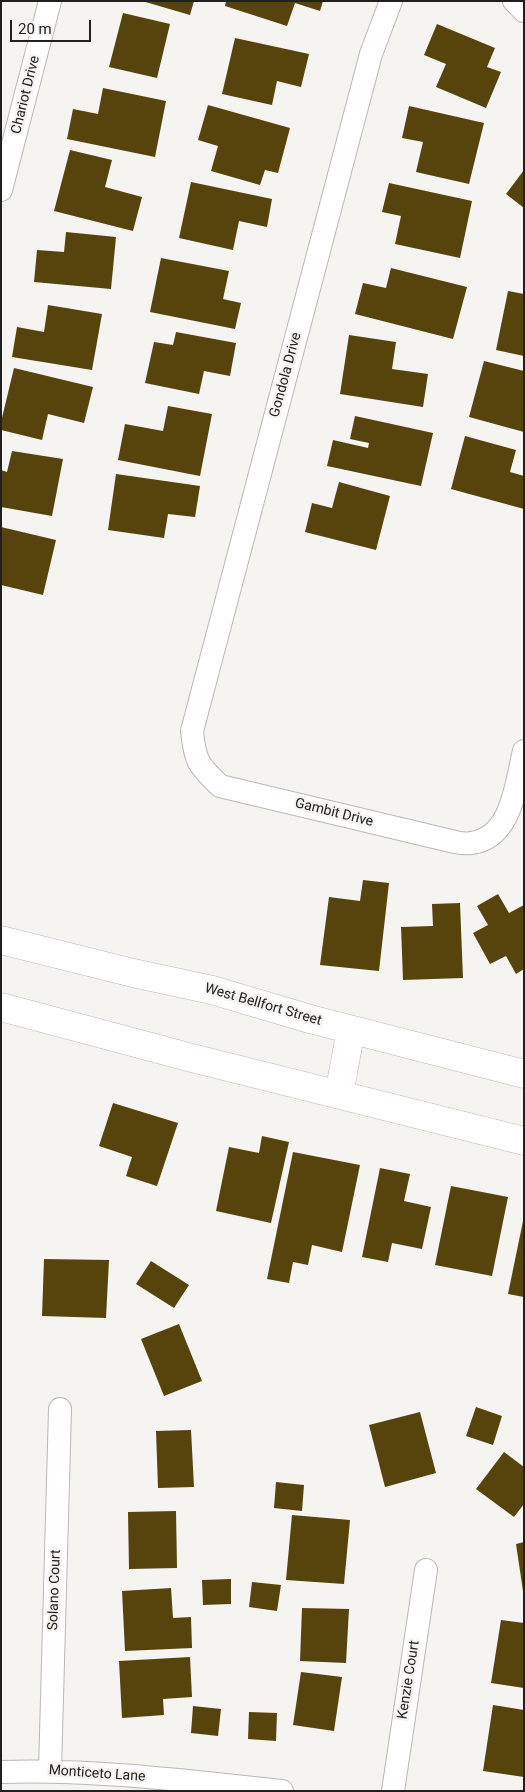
<!DOCTYPE html>
<style>
body{margin:0}
#map{position:relative;width:525px;height:1792px;overflow:hidden;background:#f5f4f1;font-family:Roboto,sans-serif}
canvas{display:block}
.frame{position:absolute;inset:0;border:2px solid #20201f;pointer-events:none}
.scale{position:absolute;left:10px;top:20px;width:81px;height:22px;box-sizing:border-box;border:2px solid #20201f;border-top:0;padding-left:6px;font-size:15px;line-height:18px;white-space:nowrap;color:#20201f;-webkit-text-stroke:4px #f5f4f1;paint-order:stroke}
</style>
<div id="map">
<canvas width="525" height="1792"></canvas>
<div class="frame"></div>
<div class="scale">20 m</div>
</div>
<script>
const c = document.querySelector('canvas').getContext('2d');
c.lineJoin = 'round';
function paint(path, color) {
  c.fillStyle = color;
  c.fill(path, 'evenodd');
}
function strokePath(path, color, width, dash) {
  c.strokeStyle = color;
  c.lineWidth = width;
  c.lineCap = dash ? 'butt' : 'round';
  c.setLineDash(dash || []);
  c.stroke(path);
}
function write(font, color, halo, rows, align = 'center') {
  c.font = font + ' Roboto,sans-serif';
  c.lineWidth = 5;
  c.setLineDash([]);
  c.textBaseline = 'middle';
  c.strokeStyle = halo;
  c.fillStyle = color;
  for (const [text, x, y, turn = 0] of rows) {
    c.save();
    c.translate(x, y);
    c.rotate((+turn || 0) * Math.PI / 180);
    c.textAlign = isNaN(turn) ? turn : align;
    if (halo) c.strokeText(text, 0, 0);
    c.fillText(text, 0, 0);
    c.restore();
  }
}
paint(new Path2D(`
 M142,1H194L190,15Z
 M226,1H323L320,11L295,3L287,26L225,6Z
 M123,13L170,24L157,78L109,67Z
 M437,24L495,48L487,67L501,72L486,108L436,87L446,64L424,55Z
 M235,38L309,54L301,87L277,81L272,105L222,94Z
 M103,88L166,101L155,157L67,139L73,109L98,114Z
 M208,105L290,128L278,173L265,170L260,185L211,171L218,146L198,140Z
 M409,106L484,123L469,184L416,172L423,142L402,138Z
 M70,150L112,160L105,187L142,197L133,231L54,211Z
 M524,170V208L506,194Z
 M191,182L272,199L267,227L239,221L233,250L179,238Z
 M389,183L472,201L460,258L395,244L401,216L382,212Z
 M66,232L116,237L111,289L34,282L37,250L64,252Z
 M161,258L229,271L223,299L241,303L235,329L150,312Z
 M391,268L467,287L453,339L355,314L363,283L386,288Z
 M508,291L524,294V356L496,350Z
 M48,305L102,314L92,370L12,357L17,327L44,332Z
 M176,332L236,343L230,376L204,371L199,394L145,383L154,342L173,345Z
 M349,335L396,342L392,369L428,374L423,407L340,394Z
 M484,361L524,371V432L469,417Z
 M14,368L93,387L84,423L48,414L42,440L1,430V422Z
 M168,406L212,414L200,476L118,460L125,424L163,431Z
 M355,416L433,433L421,486L327,466L333,440L368,448L369,443L350,439Z
 M465,436L516,450L510,472L524,476V509L451,489Z
 M12,451L63,459L52,516L1,507V470L7,472Z
 M116,474L200,486L195,517L168,514L164,538L108,530Z
 M339,482L390,496L376,550L305,532L312,503L332,508Z
 M1,527L56,540L43,595L1,585Z
 M363,880L389,883L379,971L320,965L329,897L360,901Z
 M498,894L509,913L524,905V969L516,974L506,956L490,964L473,933L488,925L477,906Z
 M460,903L463,978L403,980L401,927L433,926L432,904Z
 M113,1103L178,1123L157,1186L126,1176L132,1157L99,1146Z
 M262,1136L289,1142L271,1223L216,1211L229,1147L259,1153Z
 M293,1152L360,1165L342,1252L312,1245L308,1265L293,1262L289,1283L267,1279Z
 M380,1168L410,1174L404,1201L431,1207L422,1249L392,1243L388,1262L362,1257Z
 M451,1186L508,1197L492,1276L435,1265Z
 M523,1221H524V1297L508,1294Z
 M44,1259L109,1260L106,1318L42,1316Z
 M151,1261L189,1285L174,1308L136,1284Z
 M179,1324L202,1381L164,1396L141,1339Z
 M476,1407L502,1416L493,1445L466,1436Z
 M420,1412L436,1473L385,1487L369,1425Z
 M191,1430L194,1487L158,1488L156,1431Z
 M504,1452L524,1467V1504L514,1517L476,1489Z
 M276,1482L304,1485L302,1511L274,1508Z
 M176,1511L177,1568L129,1569L128,1512Z
 M292,1515L350,1520L344,1584L286,1580Z
 M524,1542V1591H523L516,1544Z
 M231,1579V1604L203,1605L202,1580Z
 M252,1582L281,1585L277,1611L249,1607Z
 M171,1588L173,1618L191,1617L192,1648L125,1651L122,1591Z
 M302,1608L349,1609L346,1663L300,1661Z
 M501,1620L524,1623V1688L491,1683Z
 M190,1657L192,1697L163,1699L164,1715L122,1718L119,1661Z
 M301,1672L342,1677L334,1731L293,1725Z
 M493,1705L524,1710V1777L483,1771Z
 M193,1706L221,1709L218,1736L191,1733Z
 M249,1712L277,1713L276,1741L248,1739Z`), '#57430c');
const minor = new Path2D(`
 M391,1L371,54L192,731C195,761 198,765 220,786L455,842C460,843 466,844 471,843C512,839 516,783 524,751
 M514,1L524,11
 M1,190L50,1
 M50,1770L60,1409
 M1,1772C95,1769 189,1781 282,1791
 M393,1791L426,1570`);
const secondary = new Path2D(`
 M1,940L133,973L212,990L310,1019L524,1074
 M1,1007L192,1058L524,1141
 M339,1094L351,1030`);
strokePath(minor, '#b9b8b5', 24);
strokePath(secondary, '#b9b8b5', 29);
strokePath(minor, '#fff', 22);
strokePath(secondary, '#fff', 28);
write('14px', '#20201f', '#f5f4f1', [
 ["Chariot Drive",26,95,-76],
 ["Gondola Drive",286,375,-75],
 ["Gambit Drive",334,813,14],
 ["West Bellfort Street",263,1005,16],
 ["Solano Court",55,1590,-88],
 ["Kenzie Court",409,1680,-81],
 ["Monticeto Lane",97,1774,4]
]);
</script>
